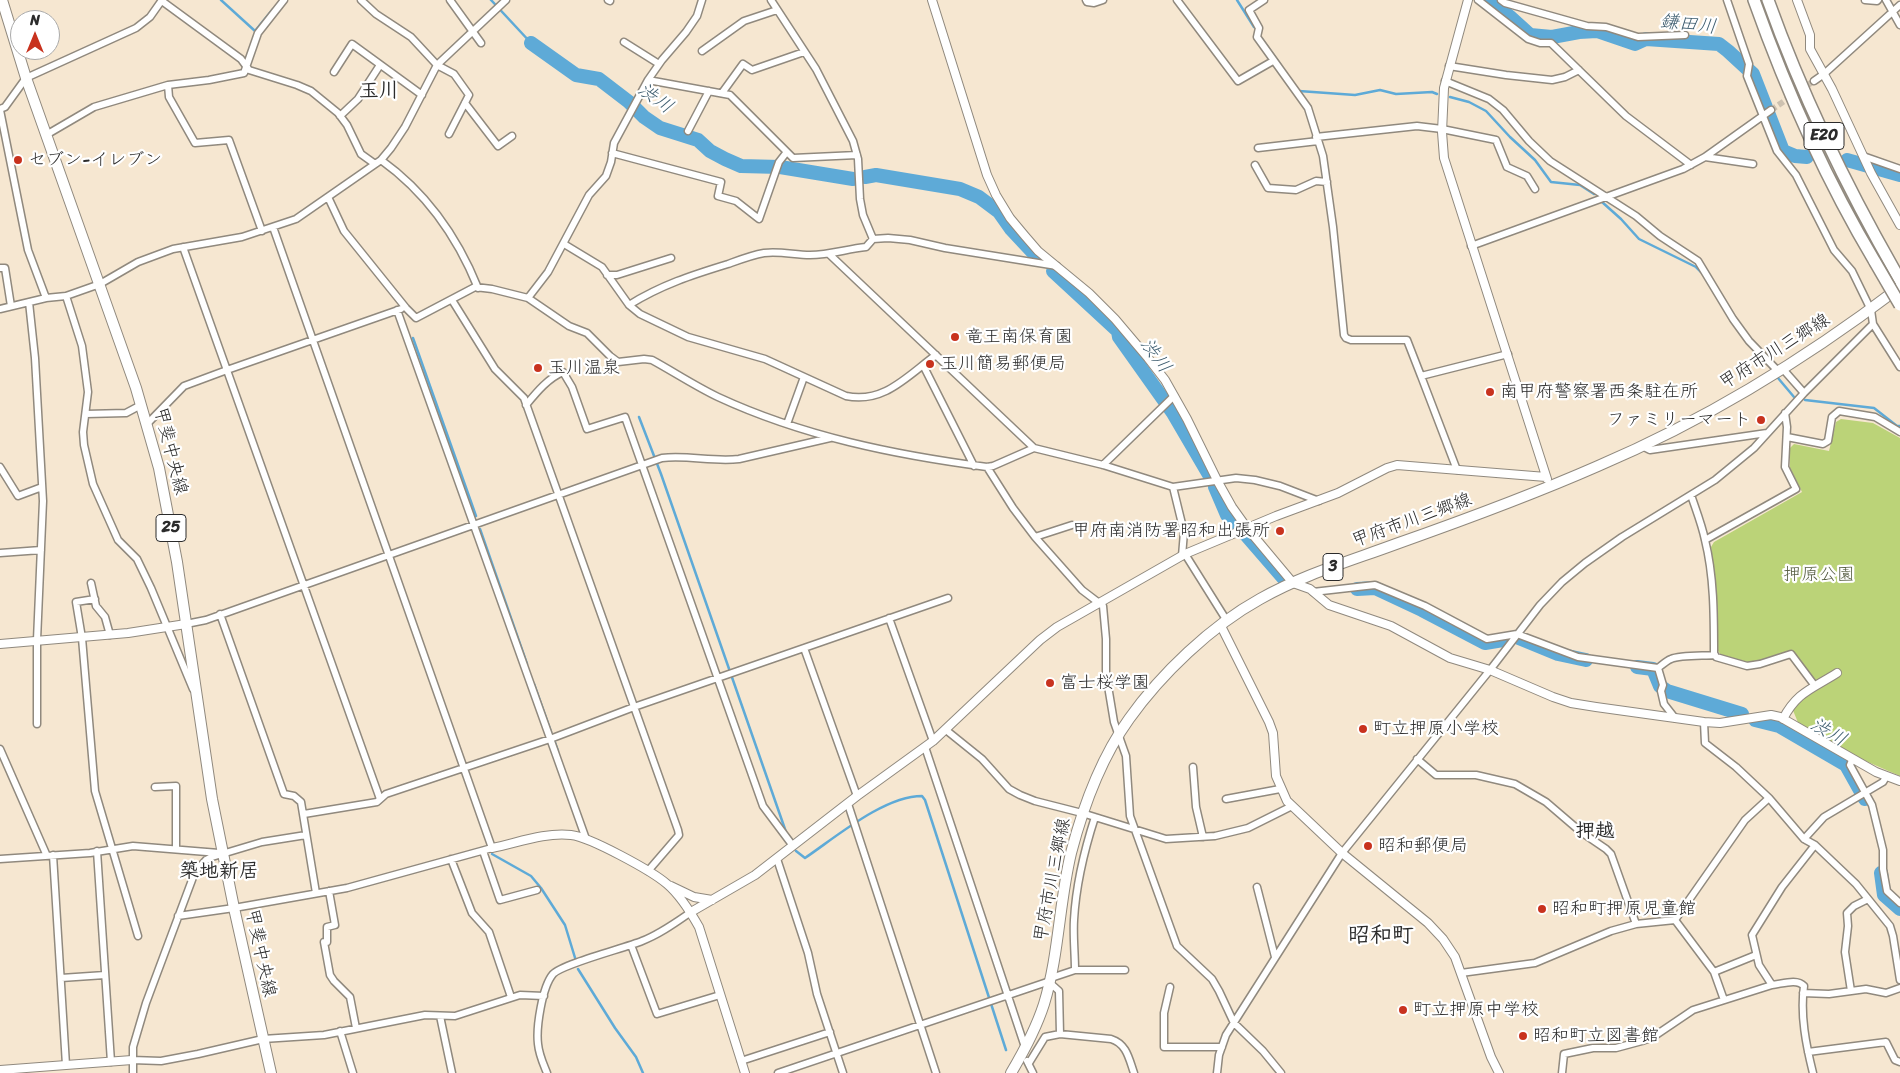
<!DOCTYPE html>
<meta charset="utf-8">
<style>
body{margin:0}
#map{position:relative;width:1900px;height:1073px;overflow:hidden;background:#f6e7d1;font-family:Sriracha,sans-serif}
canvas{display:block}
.north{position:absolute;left:10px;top:10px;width:50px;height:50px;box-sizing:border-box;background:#fff;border:1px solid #aaa;border-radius:50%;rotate:0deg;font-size:14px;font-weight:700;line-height:20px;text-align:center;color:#2b2b2b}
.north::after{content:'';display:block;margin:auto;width:18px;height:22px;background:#c8321e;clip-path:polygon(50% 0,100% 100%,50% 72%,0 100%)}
</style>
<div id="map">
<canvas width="1900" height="1073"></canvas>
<div class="north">N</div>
</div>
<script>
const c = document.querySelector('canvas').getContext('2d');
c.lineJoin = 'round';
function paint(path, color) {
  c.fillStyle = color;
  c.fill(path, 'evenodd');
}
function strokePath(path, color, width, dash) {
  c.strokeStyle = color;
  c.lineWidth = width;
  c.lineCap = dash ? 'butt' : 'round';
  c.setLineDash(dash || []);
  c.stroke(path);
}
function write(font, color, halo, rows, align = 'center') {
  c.font = font + ' Sriracha,"Klee One",sans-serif';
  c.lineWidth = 4.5;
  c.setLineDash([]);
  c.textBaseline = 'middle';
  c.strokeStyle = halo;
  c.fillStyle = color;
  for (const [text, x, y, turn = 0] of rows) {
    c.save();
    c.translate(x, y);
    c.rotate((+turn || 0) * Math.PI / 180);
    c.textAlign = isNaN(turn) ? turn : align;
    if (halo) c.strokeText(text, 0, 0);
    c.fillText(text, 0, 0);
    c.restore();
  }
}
paint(new Path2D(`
 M1841,419L1873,423L1900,438V776L1861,759L1799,725L1792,708L1797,700L1821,687L1792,652L1756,663L1746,664L1721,655L1718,651L1717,602L1711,547L1714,542L1802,492L1790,468V448L1794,444L1829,451L1836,422Z`), '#bbd378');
strokePath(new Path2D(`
 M221,0L255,31L273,9
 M491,0L531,43
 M1237,0L1254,27
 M1262,39L1280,64
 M1299,91L1355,95L1380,90L1396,94L1432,92L1437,94
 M1450,97L1469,102L1486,111L1510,137L1535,160L1551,182L1580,185L1594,194
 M1602,202L1621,219L1639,239L1696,267L1701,272
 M413,338L476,516
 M1778,378L1794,397
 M1805,400L1874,408L1897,426H1900
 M639,417L661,474L786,832
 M480,529L527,664
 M534,684L551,732
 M554,740L558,751
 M796,851L805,858C836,837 884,796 922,796L925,800L1006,1050
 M492,854L531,876L541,888L565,925L576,961
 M578,969L615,1028L636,1057L643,1073`), '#5eaad7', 2.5);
strokePath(new Path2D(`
 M1488,0L1509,16L1530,35L1552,37L1579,32L1597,31L1635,44L1646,39L1719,44L1728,51L1753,74L1783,151L1795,156L1807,157
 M531,43L576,75L599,79L629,102L644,117L660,128L698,140L710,151L725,159L741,166L780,167L853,179
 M1847,160L1900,175
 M865,177L876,175L960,189L979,197L999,212L1011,229L1039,259
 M1053,271L1118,331L1119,337L1173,413L1211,478
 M1215,487L1227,515L1238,527
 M1246,535L1285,580
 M1357,589L1375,588L1422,610L1485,643L1509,639
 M1519,638L1558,654L1586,660
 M1637,667L1653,669L1660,686L1667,691L1742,714
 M1755,720L1779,726L1846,765L1865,799
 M1881,873L1884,895L1900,909`), '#5eaad7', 14);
strokePath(new Path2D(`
 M1771,110L1814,81`), '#cdc1b0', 6, [6, 3]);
const minor = new Path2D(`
 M361,0L376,14L411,37L437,65L454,74L469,95L449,134
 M450,0L481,43
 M608,0L610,1
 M771,0L816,69L853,141L858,159L860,199L863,215L873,239
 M1086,0L1087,2L1094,3L1103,0
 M1177,0L1238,81L1273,61
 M1264,0L1249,10L1259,28L1257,37L1308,108L1323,156L1333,227L1344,335L1346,338L1351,340H1407L1421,376
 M1478,0L1528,39L1540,43H1551L1626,116L1691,165
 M1501,0L1505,3L1587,26L1606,27L1638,37L1685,35
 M1727,0L1749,64L1747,76L1777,151L1796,175L1834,250L1852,271L1871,310L1873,324L1900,367
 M1865,0L1877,1L1878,0
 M1886,0L1900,25
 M162,1L241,59L249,70L297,85L311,91L338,113L347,125L361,154L375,164
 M624,42L659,64
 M702,51L744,21L777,10
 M1449,66L1506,75L1552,80L1565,77L1579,70
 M334,72L352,44L422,95
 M648,80L730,95L793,158L857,155
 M1445,81L1489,99L1503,110L1529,141L1550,161L1636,216L1660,236L1698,261L1733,319L1749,341L1778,371
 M1814,81L1824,74L1900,5
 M168,85L169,97L195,143L229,140L262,231
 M722,93L743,64L752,70L804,52
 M465,103L498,146L512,136
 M0,109L5,107L26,78L136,28L150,17L162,0
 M0,110L28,250L46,298
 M340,116L358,99L380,65
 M688,131L709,91
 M46,135L94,107L168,85L209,80L244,73L258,33L284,0
 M1316,137L1417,126L1442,129L1496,140L1507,167L1527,176L1535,189
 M1258,148L1318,141
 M612,153L721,182L718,196L736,201L759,219L779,162L786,153
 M1863,156L1900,169
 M1705,157L1753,164
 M381,160C427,193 457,236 478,288
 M1255,165L1268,188L1296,190L1316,181L1327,182
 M328,197L344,231L406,308L416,318L475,287L492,289L528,298L569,326L587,333L610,356L618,362L644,359L652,360C674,372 695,386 718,397C802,436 895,455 987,467L993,466L1034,448L1103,465L1173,487L1236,478L1255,480L1280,486L1319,501
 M564,244L602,267L629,305L640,314L688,337L765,359L846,396C884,404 907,376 936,355
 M1471,246L1683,169L1705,157L1771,110
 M183,247L380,799
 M829,254L1034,448
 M0,268H5L11,306
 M607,275H617L671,258
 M66,296L82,346L88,392L83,432L84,445L93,484L118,540L137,559L151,588L193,689
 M528,298L548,272L589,195L606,176L611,162L614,143L648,80L662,60L686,32L697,16L702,0
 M452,300L495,369L524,398L678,830L679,835L648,871
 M29,302L35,358L43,501L37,640V724
 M629,305C661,285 692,275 728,264C739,260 752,255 764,253C780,251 795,255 810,255C829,255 847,249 866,247L873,239L888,238L910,240L945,248L1057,266
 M0,309L46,298L66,296L100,284L138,262L173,249L242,237L296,219L381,160L391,148L405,127L437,65L506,0
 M397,310L586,839
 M923,365L974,466
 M1782,368L1804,393
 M526,405C536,393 548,378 563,372L572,387L587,429L625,417L763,806L793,846
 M86,414L126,413L141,405
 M147,424L184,386L227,370L401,309
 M787,424L804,377
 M1787,437L1823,444L1828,441L1832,417L1839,411L1875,417L1900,432
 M1642,446L1650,450L1767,433
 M1103,465L1174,396
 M0,467L18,496L42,487
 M987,467L1013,508L1035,537L1082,590L1103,606L1106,639V674L1114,722L1126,756L1130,816L1177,946L1212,979L1219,991L1234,1023L1263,1051L1281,1073
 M1457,470L1421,376L1508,354
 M1173,487L1184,532L1182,556
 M1691,495C1696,510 1702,525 1705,540C1714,576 1714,615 1714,653L1716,657L1747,666L1760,664L1791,654L1815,686
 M1035,537L1072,525
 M1705,540L1796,489L1785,467L1787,427L1785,413
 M0,553L41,550
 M1185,554L1227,621
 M91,583L96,606L105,617L110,635
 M1313,592L1375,585L1425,606L1487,639L1517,634L1578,657L1658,668L1663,685L1661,691L1664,704L1675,718
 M95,599L76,602L82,638L95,791L138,936
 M220,614L284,794L294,796L301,802L316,893
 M889,618L933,741
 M186,624L206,620L662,458C688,455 713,462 739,459L830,438
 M804,648L857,796
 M1658,668C1662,665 1666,661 1671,659C1680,655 1703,656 1715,655
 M1704,722L1705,743L1736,767L1769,798L1804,839L1815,845L1856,884L1890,926L1893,936L1900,980
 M946,730L982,759L1009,789L1020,795L1035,801L1082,813L1166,839L1215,836L1248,828L1292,806
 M925,747L1025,1047
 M0,749L47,856
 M1417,759L1436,775H1476L1515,784L1546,802L1581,832L1606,849L1611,854L1636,924L1675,920L1745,820L1769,798
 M1852,760L1850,765L1872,805L1883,850V869L1887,891L1900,903
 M1193,767L1196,807L1203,837
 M155,787L176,786V849
 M1226,799L1280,789
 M848,804L936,1073
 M304,814L377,802L386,794L550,739L634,707L948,598
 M1804,839L1824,817L1883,782L1886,777
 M97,851L111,1062
 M483,851L500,900L537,890
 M53,855L66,1065
 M0,859L90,853L133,846L219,853
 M451,859L472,913L489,932L511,997
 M777,859L808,953L817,994L843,1073
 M1257,887L1275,957
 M329,891L335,925L327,927V942H324L330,975L334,981L350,997L356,1028
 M178,916L234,908L347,888L492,848L273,227
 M1675,920L1714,972L1724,1000
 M631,945L657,1014L720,995
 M1075,970C1075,954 1073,936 1074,920C1076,884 1084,851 1095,817
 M1714,972L1756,955
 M1461,973L1535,963L1611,931L1636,924
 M61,978L105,975
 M1051,978L1075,970H1125
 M1050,983L1059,991L1060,1034
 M1170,987L1164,1013V1047H1222
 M1851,991L1845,952L1848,926L1847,913L1854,906L1868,899
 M1803,993L1829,994L1866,989L1886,993L1900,988
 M440,1016L452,1073
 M340,1031L353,1073
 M1808,1052L1886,1042L1895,1060L1900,1062
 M132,1060L161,1061L198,1054L263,1039L324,1035L425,1015L455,1016L520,995L544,996
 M741,1061L830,1032
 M1027,1061L1033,1073
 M1029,1063L1045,1037L1060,1034L1111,1039C1127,1044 1129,1059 1134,1073
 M133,1073V1047L146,1003L195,872L206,860L212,857L262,842L306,835
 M547,1073C543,1063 539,1055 538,1044C536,1028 542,987 553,974C562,964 625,948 642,941C660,934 675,923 691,912
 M778,1073L1050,981
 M1217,1073L1219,1055L1226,1035L1342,853L1490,670L1540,605L1562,582L1585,563L1622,537L1715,480L1754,448L1804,393L1873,324
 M1562,1073L1564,1054L1593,1048H1616L1642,1041L1653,1037L1693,1010L1772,985
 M1813,1073C1806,1045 1800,1015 1804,986C1797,978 1782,984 1772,985L1759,965L1752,935L1782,887L1815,845`);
const tertiary = new Path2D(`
 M932,0L987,175L996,195L1010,218L1025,236L1038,251L1089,293L1115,319L1148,358L1165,380L1187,419L1218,482L1232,507L1247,528L1293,583L1310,589L1329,605L1391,626L1450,658L1490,670L1553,697L1571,703L1596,707L1704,722L1720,723L1771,715L1780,717L1876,772L1900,781
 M1468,0L1444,88L1442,132L1444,158L1547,479
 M1797,0L1810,35V49L1832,89L1871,173L1900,225
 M1221,626L1269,722L1273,733L1276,776L1287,801L1342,853L1428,923L1443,939L1455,957L1491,1057L1499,1073
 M0,644L128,633L186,624
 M1783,719C1797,692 1812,689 1837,673
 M492,848C517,843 545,832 571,835C590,837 652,871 667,884C680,895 690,911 699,927L745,1073
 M671,886L694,897L712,900
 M691,912L755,875L857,796L933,741L1040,640L1057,627L1185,554L1276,516L1338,493L1387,468L1397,465L1546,477
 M0,1070L132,1060`);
const primary = new Path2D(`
 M2,0L26,78L136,388L159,468L177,562L212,799L234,908L271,1073
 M1011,1073C1024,1051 1036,1029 1044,1004C1059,955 1059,903 1071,853C1083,807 1101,758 1129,719C1161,674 1211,626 1260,599C1302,575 1350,561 1396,544C1464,520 1532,495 1598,466C1706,420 1807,358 1900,287`);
const motorway = new Path2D(`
 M1754,0C1786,90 1826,180 1875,262
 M1768,0C1803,98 1848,190 1900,280`);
strokePath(minor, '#90897e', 9);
strokePath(tertiary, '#90897e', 10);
strokePath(primary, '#90897e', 12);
strokePath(motorway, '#90897e', 14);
strokePath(minor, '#fff', 6);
strokePath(tertiary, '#fff', 8);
strokePath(primary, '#fff', 10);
strokePath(motorway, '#fff', 11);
const motorwayBridge = new Path2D(`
 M1875,262L1900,305`);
strokePath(motorwayBridge, '#90897e', 14, []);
strokePath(motorwayBridge, '#fff', 11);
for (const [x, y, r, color] of [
 [18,160,5,"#c8321e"],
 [955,337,5,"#c8321e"],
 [930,364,5,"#c8321e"],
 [538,368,5,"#c8321e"],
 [1490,392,5,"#c8321e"],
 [1761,420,5,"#c8321e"],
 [1280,531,5,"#c8321e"],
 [1050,683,5,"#c8321e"],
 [1363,729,5,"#c8321e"],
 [1368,846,5,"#c8321e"],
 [1542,909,5,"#c8321e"],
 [1403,1010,5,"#c8321e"],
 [1523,1036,5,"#c8321e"]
]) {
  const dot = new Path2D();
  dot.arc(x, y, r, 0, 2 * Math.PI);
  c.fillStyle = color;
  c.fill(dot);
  strokePath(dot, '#fff', 2);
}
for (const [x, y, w] of [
 [1824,136,40],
 [171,528,30],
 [1333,567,20]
]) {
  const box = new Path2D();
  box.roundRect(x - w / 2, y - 13.5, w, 27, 4);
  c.fillStyle = '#fff';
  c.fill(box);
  strokePath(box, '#2b2b2b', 1);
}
write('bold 16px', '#2b2b2b', null, [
 ["E20",1824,136],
 ["25",171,528],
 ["3",1333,567]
]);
write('18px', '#2b2b2b', '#fff', [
 ["セブン-イレブン",28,160],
 ["竜王南保育園",965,337],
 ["玉川簡易郵便局",940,364],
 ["玉川温泉",548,368],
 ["南甲府警察署西条駐在所",1500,392],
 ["ファミリーマート",1751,420,"right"],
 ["甲府南消防署昭和出張所",1270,531,"right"],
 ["富士桜学園",1060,683],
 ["町立押原小学校",1373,729],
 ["昭和郵便局",1378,846],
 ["昭和町押原児童館",1552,909],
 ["町立押原中学校",1413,1010],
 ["昭和町立図書館",1533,1036]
], 'left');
write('18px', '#2b2b2b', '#fff', [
 ["甲府市川三郷線",1775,352,-32],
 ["甲斐中央線",170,451,76],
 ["甲府市川三郷線",1412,521,-20],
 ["甲府市川三郷線",1053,880,-79],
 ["甲斐中央線",260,953,78]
]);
write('18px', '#565d42', '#fff', [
 ["押原公園",1819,575]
]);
write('italic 19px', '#3f5e70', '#fff', [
 ["鎌田川",1688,25,6],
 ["渋川",655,99,36],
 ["渋川",1155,356,54],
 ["渋川",1828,733,30]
]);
write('bold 20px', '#2b2b2b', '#fff', [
 ["玉川",379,92],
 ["押越",1595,832],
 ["築地新居",219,872]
]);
write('bold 22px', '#2b2b2b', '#fff', [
 ["昭和町",1381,936]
]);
</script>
